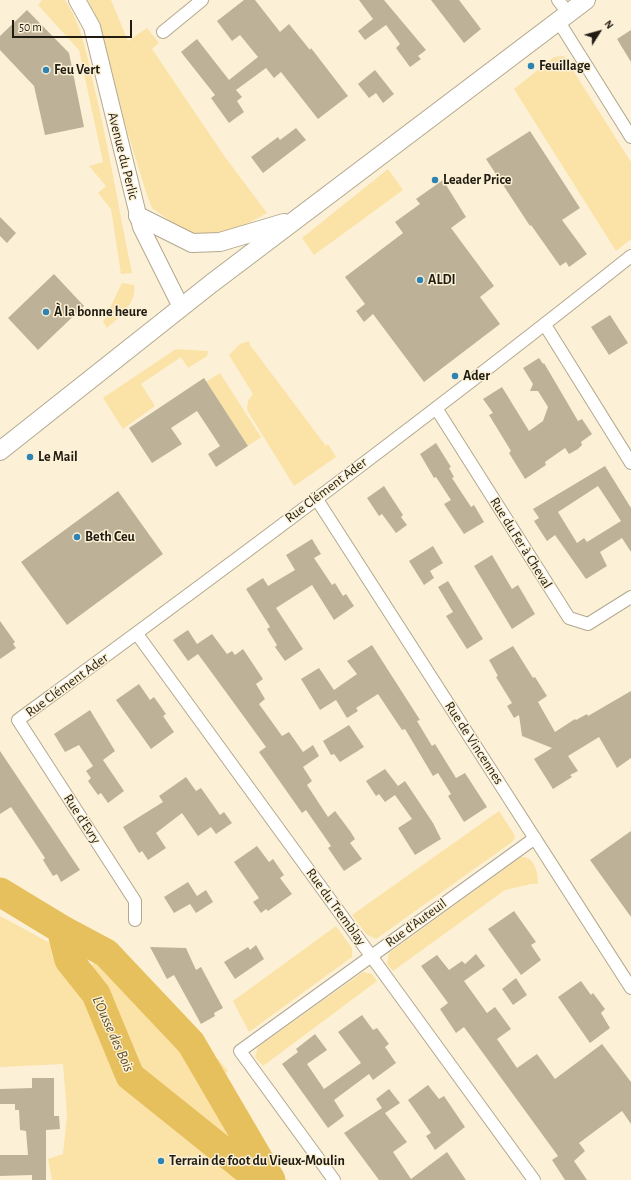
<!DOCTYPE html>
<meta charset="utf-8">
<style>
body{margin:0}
#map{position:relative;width:631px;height:1180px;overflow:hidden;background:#fcf1d6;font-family:"Alegreya Sans",sans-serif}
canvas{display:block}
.north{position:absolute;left:579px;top:12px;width:40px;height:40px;-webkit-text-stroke:3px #fcf1d6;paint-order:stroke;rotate:53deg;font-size:11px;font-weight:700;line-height:16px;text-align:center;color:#201c12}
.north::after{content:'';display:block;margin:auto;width:14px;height:18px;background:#201c12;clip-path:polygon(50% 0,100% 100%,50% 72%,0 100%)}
.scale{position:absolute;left:12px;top:20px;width:120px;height:18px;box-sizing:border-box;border:2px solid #201c12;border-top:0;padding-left:5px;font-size:12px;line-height:14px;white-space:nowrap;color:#201c12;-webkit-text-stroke:3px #fcf1d6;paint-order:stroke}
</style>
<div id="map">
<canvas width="631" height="1180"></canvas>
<div class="north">N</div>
<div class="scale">50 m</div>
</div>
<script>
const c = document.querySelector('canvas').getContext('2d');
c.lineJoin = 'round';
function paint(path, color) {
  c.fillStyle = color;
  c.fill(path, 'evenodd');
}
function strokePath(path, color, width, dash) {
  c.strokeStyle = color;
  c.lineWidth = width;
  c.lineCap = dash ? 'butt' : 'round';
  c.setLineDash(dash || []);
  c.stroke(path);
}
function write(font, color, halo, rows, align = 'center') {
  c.font = font + ' "Alegreya Sans",sans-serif';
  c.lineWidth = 3;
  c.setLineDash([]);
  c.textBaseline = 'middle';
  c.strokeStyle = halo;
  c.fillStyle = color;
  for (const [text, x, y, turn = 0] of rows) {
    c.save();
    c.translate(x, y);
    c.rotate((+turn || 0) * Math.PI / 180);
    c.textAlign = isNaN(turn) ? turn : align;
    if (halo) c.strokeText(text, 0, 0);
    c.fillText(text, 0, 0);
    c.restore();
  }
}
paint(new Path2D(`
 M42,0H65C82,25 87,56 94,86C109,148 119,211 132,273L121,274L111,209L98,193L106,186L89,166L103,162L79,50L38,5Z
 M88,0H111L128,41L147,28L159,43L152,49L225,157L267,213L241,227L222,235L205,236L184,231L152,208L146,192L126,127L100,25Z
 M564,56L631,162V239L616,251L514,89L554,57Z
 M388,169L403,190L314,255L302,238Z
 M122,283L134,285C137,303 119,318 107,328L103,322Z
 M249,341L250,345L326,446L328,444L336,457L294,486L247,410L248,401L253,394L229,355L240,344Z
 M176,349L208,351L207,356L188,368L181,357L141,384L155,406L123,429L103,398Z
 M220,373L261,437L248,446L206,382Z
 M499,811L514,834L515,838L512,842L376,939L366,934L352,915Z
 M521,857C535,856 538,873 538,884H531L505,890L393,971L387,964L389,953Z
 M0,916L91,965L104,955L206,1062L218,1059L228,1071L219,1078L271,1170L250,1180H52L48,1159L63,1154L67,1115L63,1064L0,1067Z
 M336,926L352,948V957L249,1032L233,1001Z
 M363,972L372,974L377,981L263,1066L255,1057L258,1047Z`), '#fbe2a7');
strokePath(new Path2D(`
 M0,892L61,929L106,953L191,1043L271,1180
 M61,929L69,960L96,994L130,1076L251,1173H266`), '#e6c05d', 29);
paint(new Path2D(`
 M244,0H255L280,32L289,24L310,50L311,48L348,96L318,119L281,72L274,78L266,68L236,90L242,97L237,101L244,112L229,123L211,98L215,95L181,52L197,39L229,80L258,57L240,35L232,41L217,21Z
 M359,0H384L426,50L418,56L421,59L410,67L396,48L400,44L386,25L365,40L358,31L373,19Z
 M431,0H459L481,29L464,43Z
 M27,10L69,53L84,127L45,135L34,86L0,50V36Z
 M631,30V62L617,39Z
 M375,70L394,94L383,103L376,93L369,98L358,84Z
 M296,128L306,140L263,173L251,157L278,137L280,140Z
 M530,131L580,208L562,220L587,254L569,267L566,262L560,266L531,225L530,226L486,159Z
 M443,180L466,217L451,228L494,286L480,297L500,324L424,382L373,314L364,322L356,311L365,304L345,277L403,233L395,222L420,204L416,199Z
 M0,217L16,233L7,243L0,236Z
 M54,274L84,306L38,350L8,318Z
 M610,315L628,343L609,355L591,327Z
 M539,358L543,364L544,363L578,421L582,419L592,434L581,442L582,445L578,449L569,454L565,448L545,462L546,465L525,479L509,453L511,451L489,415L493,413L483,399L502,387L529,431L543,421L548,407L538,391H530L533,384L523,368Z
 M204,378L248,446L216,467L208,454L220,446L197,411L171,428L182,444L152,463L129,428Z
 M436,443L451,467L449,468L454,477L452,478L471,507L474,505L484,522L464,534L444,504L451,500L436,477L434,478L420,454Z
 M605,466L631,508V552L622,538L600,552L607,566L586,579L555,535L547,541L534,521L539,518L533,509ZM598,486L621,521L587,542L584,538L577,543L558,512Z
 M384,486L403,515L401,517L407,525L396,533L382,514L379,516L367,498Z
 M118,491L163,554L67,625L21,562Z
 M312,539L321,554L314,558L332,585L335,583L343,596L346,594L354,606L334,620L312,585L276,608L303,649L285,661L275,647L277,645L267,629L270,627L246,589L263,578L268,586L295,570L286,555Z
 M433,546L443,563L430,571L434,578L424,585L409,561Z
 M492,555L512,589L518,585L535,614L512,629L474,566Z
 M448,581L483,639L467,649L446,616L453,612L438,587Z
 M0,621L15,642L13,644L16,648L0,659Z
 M188,630L197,644L212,634L227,654L232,651L235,655L243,649L263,679L256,684L265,699L259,704L282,736L289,732L303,752L313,745L319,756L303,767L312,781L307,785L328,817L335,811L350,831L355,839L350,843L362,859L344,871L328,848L331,846L306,810L302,813L259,752L266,747L212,673L198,654L188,661L173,640Z
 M372,645L420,720L417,721L432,746L435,744L456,778L465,773L487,807L464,822L448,796L451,794L438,773L433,776L405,729L402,730L378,694L356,708L358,711L347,718L336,700L320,710L301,679L319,668L334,690L357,674L347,661Z
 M513,646L533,678L535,677L547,696L538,702L555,732L575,719L576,720L587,714L588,716L631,691V758L617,768L599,737L568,756L578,771L570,775L572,777L553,789L534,759L552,748L522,736L519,715L514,718L507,706L512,703L496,677L498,676L489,660Z
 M139,684L150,700L154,697L166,714L163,716L174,732L151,749L116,700Z
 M90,710L115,751L103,760L124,791L108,803L101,793L98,795L88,781L91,778L86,771L93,766L79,745L65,752L54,734Z
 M349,725L364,747L340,762L334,754L331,755L323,741Z
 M0,751L80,870L61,882L57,874L53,876L43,860L45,858L11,807L0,814Z
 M385,769L398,786L405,781L433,823L441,839L415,855L398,828L412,819L395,795L385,802L379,794L376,796L366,781Z
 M186,777L196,791L201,788L220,815L224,812L232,823L216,834L211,827L198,836L182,813L156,833L166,848L148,860L142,851L139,853L123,827L163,802L159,796Z
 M631,831V917L590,860Z
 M257,846L269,862L273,859L284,875L280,878L292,894L268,911L266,909L261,913L253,902L259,898L234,862Z
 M188,882L197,896L206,890L213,902L196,913L190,904L174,913L164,897Z
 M514,911L536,942L531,945L541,960L521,975L488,929Z
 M256,945L264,959L235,979L224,962L248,947L250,950Z
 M150,947L186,948L196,970L201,967L223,1008L214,1013L215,1016L201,1024L174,975L167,979Z
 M476,954L485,966L464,981L487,1013L495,1007L511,1029L497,1039L517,1068L537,1054L555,1079L602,1044L631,1082V1124L622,1111L579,1143L585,1151L574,1161L587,1180H565L552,1160L558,1156L464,1027L456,1033L440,1009L448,1003L421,966L437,955L449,970L462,961L465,964Z
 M516,978L527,995L513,1005L502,989Z
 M581,981L591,995L593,993L605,1009L601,1013L610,1028L590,1043L558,997Z
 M362,1015L373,1030L377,1028L389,1044L385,1047L396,1063L373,1080L369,1074L334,1100L344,1116L328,1128L282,1064L298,1052L296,1049L315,1034L327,1050L307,1064L324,1089L361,1063L338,1032Z
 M32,1078H54V1116H59L60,1129L46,1130V1180H32V1175L0,1176V1155H28L26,1131L20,1130L19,1110H15V1104H0V1089L32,1088Z
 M428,1085L439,1099L444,1096L465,1127L435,1150L426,1136L431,1133L408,1100Z
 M389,1089L400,1103L385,1113L407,1142L393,1152L411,1179L447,1152L466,1180H379L344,1133L382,1108L376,1099Z`), '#bdb298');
const minor = new Path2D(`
 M558,0L569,14
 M559,22L631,137
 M163,32L202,0
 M545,325L631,463
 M436,408L569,618L588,624L631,597
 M316,498L631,988
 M137,634L534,1180
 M135,920V901L18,720C225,569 430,416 631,256
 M334,1180L240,1051L535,838`);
const tertiary = new Path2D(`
 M77,0L92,27L141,227L181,307`);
const secondary = new Path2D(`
 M138,216L192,243L220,242L284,223
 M0,451L212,283L586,0`);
strokePath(minor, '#b3a88e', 14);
strokePath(tertiary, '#b3a88e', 18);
strokePath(secondary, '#b3a88e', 20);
strokePath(minor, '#fff', 12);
strokePath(tertiary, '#fff', 16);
strokePath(secondary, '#fff', 18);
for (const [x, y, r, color] of [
 [531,66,4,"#2f83b3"],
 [46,70,4,"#2f83b3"],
 [435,180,4,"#2f83b3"],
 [420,280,4,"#2f83b3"],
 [46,312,4,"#2f83b3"],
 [455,376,4,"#2f83b3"],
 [30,457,4,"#2f83b3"],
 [77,537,4,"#2f83b3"],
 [161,1161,4,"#2f83b3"]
]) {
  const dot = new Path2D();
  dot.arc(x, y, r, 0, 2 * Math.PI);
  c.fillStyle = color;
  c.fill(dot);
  strokePath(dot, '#fcf1d6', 1.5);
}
write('bold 14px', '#201c12', '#fcf1d6', [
 ["Feuillage",539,66],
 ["Feu Vert",54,70],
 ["Leader Price",443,180],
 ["ALDI",428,280],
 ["À la bonne heure",54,312],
 ["Ader",463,376],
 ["Le Mail",38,457],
 ["Beth Ceu",85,537],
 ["Terrain de foot du Vieux-Moulin",169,1161]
], 'left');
write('14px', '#201c12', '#fcf1d6', [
 ["Avenue du Perlic",123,156,76],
 ["Rue Clément Ader",326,490,-37],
 ["Rue du Fer à Cheval",521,543,58],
 ["Rue Clément Ader",67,685,-36],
 ["Rue de Vincennes",474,743,57],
 ["Rue d'Evry",82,819,57],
 ["Rue du Tremblay",336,907,54],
 ["Rue d'Auteuil",416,923,-36]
]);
write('italic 15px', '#5e4e25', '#fcf1d6', [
 ["L'Ousse des Bois",113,1034,66]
]);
</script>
